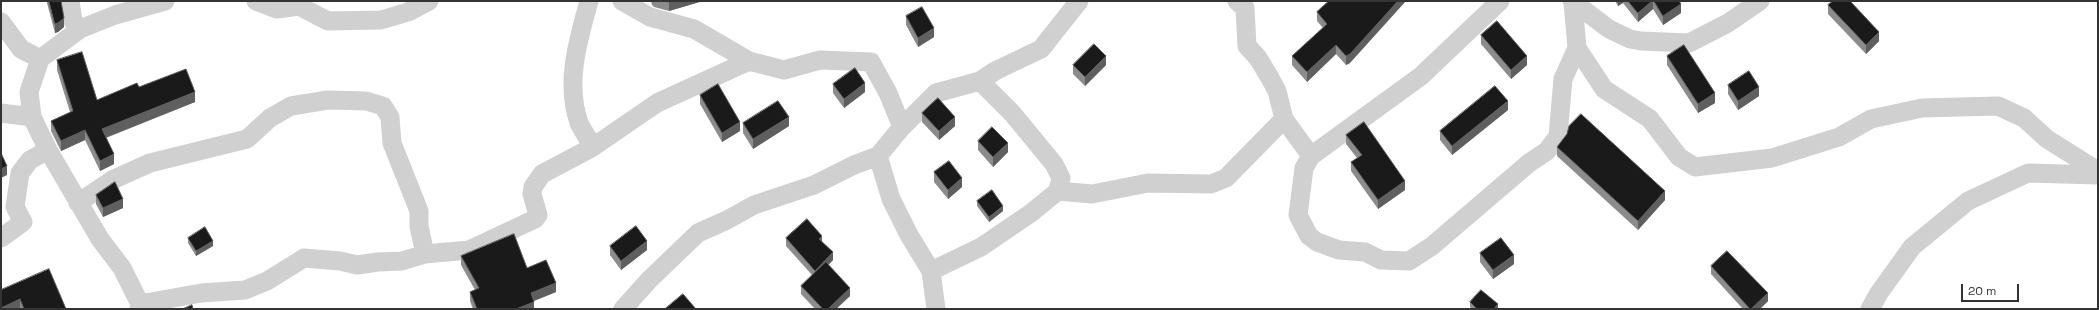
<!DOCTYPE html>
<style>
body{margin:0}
#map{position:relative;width:2099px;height:310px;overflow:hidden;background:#fff;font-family:"Space Grotesk",sans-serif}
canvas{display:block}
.frame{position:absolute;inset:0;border:2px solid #333;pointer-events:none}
.scale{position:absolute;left:1961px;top:284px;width:58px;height:18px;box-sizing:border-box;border:2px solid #333;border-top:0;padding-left:5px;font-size:12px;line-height:14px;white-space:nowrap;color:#333;-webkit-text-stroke:3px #fff;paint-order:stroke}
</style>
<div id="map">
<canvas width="2099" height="310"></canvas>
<div class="frame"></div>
<div class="scale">20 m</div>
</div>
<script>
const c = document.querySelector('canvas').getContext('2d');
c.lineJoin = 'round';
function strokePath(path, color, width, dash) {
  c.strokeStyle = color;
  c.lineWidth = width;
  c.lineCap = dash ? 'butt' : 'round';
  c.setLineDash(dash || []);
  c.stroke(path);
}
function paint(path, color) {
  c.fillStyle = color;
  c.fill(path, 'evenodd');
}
strokePath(new Path2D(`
 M70,1L73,21L80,29
 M256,1L277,9L299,6L328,21L381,20L408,12L429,1
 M589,1C578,41 565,82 579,123C583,131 589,140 593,147
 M622,1L650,17L694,29L749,61L784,70L820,60L871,62L888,93L902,127
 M1237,1L1245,8L1247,46L1258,58L1270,78L1277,91L1284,119L1311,156
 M1500,1L1421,76L1311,156L1304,168L1298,215L1309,236L1317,242L1339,250L1365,252L1381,260L1409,261L1432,246L1529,163L1547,151L1558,136L1563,79L1577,48
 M1572,1L1609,29L1630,39L1641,41L1689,43L1728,23L1760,1
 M1573,3L1577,48L1604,89L1650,119L1679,157L1695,167L1772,158L1839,137L1871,119L1922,108L1998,106L2024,118L2047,139L2098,171
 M1,22L21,49L40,59
 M980,81L1012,113L1054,164L1061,178L1058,191L1092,194L1148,183L1211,184L1226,178L1284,119
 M1,113L32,117
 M878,156L891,199L909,235L931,271L936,309
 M78,203L112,180L150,163L247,139L270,118L291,106L328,100L366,101L383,106L390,117L392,143L419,211V226L425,254
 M1,238L23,222L15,207L20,173L30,160L48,150
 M931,271L981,247L1031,213L1058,191
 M140,304L201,293L245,290L267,281L304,258L340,261L357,265L378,262L402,261L425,254L469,250L535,219L538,215L532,194L533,187L542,174L593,147L657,103L749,61
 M139,309L140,304L122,268L100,239L48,150L32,117L29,92L40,59L80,29L115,15L165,1
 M623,309L649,280L698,233L727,220L754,205L814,185L854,165L878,156L902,127L936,93L980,81L995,71L1041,49L1079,1
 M1870,309L1879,293L1912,247L1968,201L2028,173L2098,175`), '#d0d0d0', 19);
paint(new Path2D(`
 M47,1H61L64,27L58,32L55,33L47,3Z
 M651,1H703L669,11L654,7L652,5Z
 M1329,1L1350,63L1346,65L1336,54L1307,82L1292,65V56L1323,28L1317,21V12Z
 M1615,1H1679L1681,13L1663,25L1653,9L1638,22L1623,3L1618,6Z
 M1828,5L1879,41L1866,54L1828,14Z
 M906,16L934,37L918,47L906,25Z
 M1481,35L1527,65L1511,79L1481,44Z
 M1667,56L1715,103L1698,113L1667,65Z
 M57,60L97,100L139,87L195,102L106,138L114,164L100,171L85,140L61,151L51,131V121L70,112L57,70Z
 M1073,65H1106L1085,86L1073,74Z
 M833,84L865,92L844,108L833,93Z
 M1728,85L1759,96L1738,110L1728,94Z
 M700,95L740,131L722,142L700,104Z
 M1508,110L1452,155L1440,140V131Z
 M922,113L955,126L939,140L922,122Z
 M743,123L789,126L753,149L743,133Z
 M1346,135L1405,190L1378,209L1351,171V162L1357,158L1346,144Z
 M978,141L1008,152L993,167L978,150Z
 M1557,147L1665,200L1638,230L1557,156Z
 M934,172L962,187L948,199L934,182Z
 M96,195L123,208L103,217L96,204Z
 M977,201L1003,211L989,222L977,206Z
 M188,238L213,246L196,256L188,243Z
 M786,238L822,241L833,260L828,265L850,296L836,309H815L801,294V286L812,275L786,246Z
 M610,246L647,250L621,270L610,255Z
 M1480,253L1514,264L1493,279L1480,262Z
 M461,256L527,268L556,292L534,301V309H473L470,301V292L475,290L461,265Z
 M1711,266L1768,301L1760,309H1743L1711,274Z
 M49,269L66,309H1Z
 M1470,302L1498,309H1472L1470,307Z`), '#8c8c8c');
paint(new Path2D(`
 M674,1H703L669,11V2Z
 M1398,1H1406L1350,63L1346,65V56Z
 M1618,1H1623V3L1618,6Z
 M1652,1H1653V9L1638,22V13Z
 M1681,4V13L1663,25V16Z
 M64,18V27L58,32L55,33V24Z
 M934,28V37L918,47V38Z
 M1879,32V41L1866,54V45Z
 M1336,45V54L1307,82V72Z
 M1106,56V65L1085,86V77Z
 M1527,56V65L1511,79V70Z
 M865,83V92L844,108V99Z
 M1759,87V96L1738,110V101Z
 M195,92V102L102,139V129Z
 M1715,93V103L1698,113V104Z
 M1508,101V110L1452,155V146Z
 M789,117V126L753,149V139Z
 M955,117V126L939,140V131Z
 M740,122V131L722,142V133Z
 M85,130V140L61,151V141Z
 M1008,143V152L993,167V157Z
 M114,154V164L100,171V161Z
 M7,166V175L1,178V169Z
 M962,178V187L948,199V190Z
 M1405,181V190L1378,209V200Z
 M1665,191V200L1638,230V221Z
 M123,199V208L103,217V208Z
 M1003,206V211L989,222V217Z
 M822,236V244L819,239Z
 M213,241V246L196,256V251Z
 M647,241V250L621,270V261Z
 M833,252V260L815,279V271Z
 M1514,255V264L1493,279V270Z
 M556,283V292L531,302V293Z
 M850,288V296L836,309H828Z
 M1768,293V301L1760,309H1751Z
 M20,299V309H1V308Z
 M534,302V309H516Z
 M1498,304V309H1494Z`), '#5f5f5f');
const building = new Path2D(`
 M49,1H61L64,18L58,23L55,24Z
 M664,1H674L669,2Z
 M1329,1H1398L1350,54L1346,56L1336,45L1307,72L1292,56L1327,24L1317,12Z
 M1628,1H1652L1638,13Z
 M1654,1H1679L1681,4L1663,16Z
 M1833,1H1850L1879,32L1866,45L1828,5Z
 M922,7L934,28L918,38L906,16Z
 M1497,21L1527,56L1511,70L1481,35Z
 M1094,44L1106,56L1085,77L1073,65Z
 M1684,45L1715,93L1698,104L1667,56Z
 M82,52L97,100L137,83L139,87L186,69L195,92L102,129L114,154L100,161L85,130L61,141L51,121L73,111L57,60Z
 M855,68L865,83L844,99L833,84Z
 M1749,71L1759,87L1738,101L1728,85Z
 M718,84L740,122L722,133L700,95Z
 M1495,86L1508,101L1452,146L1440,131Z
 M938,98L955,117L939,131L922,113Z
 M778,101L789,117L753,139L743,123Z
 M1581,114L1665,191L1638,221L1557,147L1567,134L1569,126Z
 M1364,122L1405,181L1378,200L1351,162L1362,155L1346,135Z
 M992,127L1008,143L993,157L978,141Z
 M1,153L7,166L1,169Z
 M949,161L962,178L948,190L934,172Z
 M115,182L123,199L103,208L96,195Z
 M992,190L1003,206L989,217L977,201Z
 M807,219L822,236L819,239L833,252L815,271L786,238Z
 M636,226L647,241L621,261L610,246Z
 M205,227L213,241L196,251L188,238Z
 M514,234L527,268L546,260L556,283L531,293L534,302L516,309H477L470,292L479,288L461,256Z
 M1501,238L1514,255L1493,270L1480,253Z
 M1727,251L1768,293L1751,309H1750L1711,266Z
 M826,262L850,288L828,309H823L801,286Z
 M49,269L66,309H24L20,299L1,308V290Z
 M1481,290L1498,304L1494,309H1477L1470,302Z
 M683,294L696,309H665Z
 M192,305L193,309H183Z`);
paint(building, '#1a1a1a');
strokePath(building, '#5f5f5f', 1);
</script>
